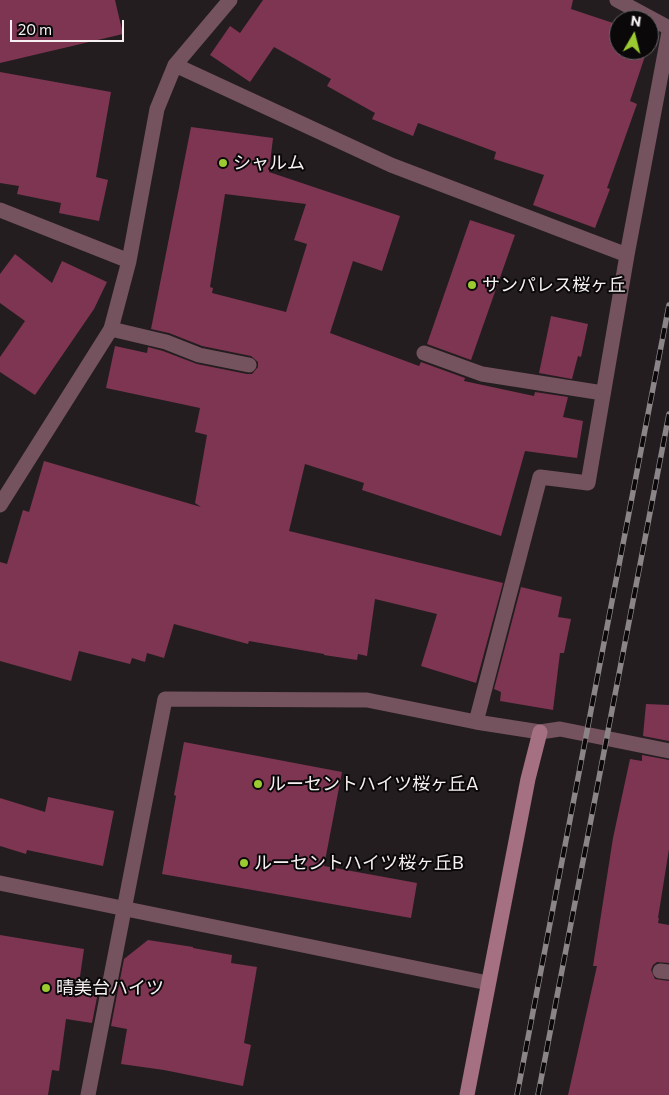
<!DOCTYPE html>
<meta charset="utf-8">
<style>
body{margin:0}
#map{position:relative;width:669px;height:1095px;overflow:hidden;background:#241d1f;font-family:Commissioner,sans-serif}
canvas{display:block}
.north{position:absolute;left:609px;top:10px;width:50px;height:50px;box-sizing:border-box;background:#0b0809;border:1px solid #696566;border-radius:50%;rotate:8deg;font-size:14px;font-weight:700;line-height:20px;text-align:center;color:#f6f0f2}
.north::after{content:'';display:block;margin:auto;width:18px;height:22px;background:#9cca31;clip-path:polygon(50% 0,100% 100%,50% 72%,0 100%)}
.scale{position:absolute;left:10px;top:20px;width:114px;height:22px;box-sizing:border-box;border:2px solid #f6f0f2;border-top:0;padding-left:6px;font-size:15px;line-height:18px;white-space:nowrap;color:#f6f0f2;-webkit-text-stroke:4px #0b0809;paint-order:stroke}
</style>
<div id="map">
<canvas width="669" height="1095"></canvas>
<div class="north">N</div>
<div class="scale">20 m</div>
</div>
<script>
const c = document.querySelector('canvas').getContext('2d');
c.lineJoin = 'round';
function paint(path, color) {
  c.fillStyle = color;
  c.fill(path, 'evenodd');
}
function strokePath(path, color, width, dash) {
  c.strokeStyle = color;
  c.lineWidth = width;
  c.lineCap = dash ? 'butt' : 'round';
  c.setLineDash(dash || []);
  c.stroke(path);
}
function write(font, color, halo, rows, align = 'center') {
  c.font = font + ' Commissioner,"Noto Sans JP",sans-serif';
  c.lineWidth = 4;
  c.setLineDash([]);
  c.textBaseline = 'middle';
  c.strokeStyle = halo;
  c.fillStyle = color;
  for (const [text, x, y, turn = 0] of rows) {
    c.save();
    c.translate(x, y);
    c.rotate((+turn || 0) * Math.PI / 180);
    c.textAlign = isNaN(turn) ? turn : align;
    if (halo) c.strokeText(text, 0, 0);
    c.fillText(text, 0, 0);
    c.restore();
  }
}
paint(new Path2D(`
 M0,0H115L123,34L0,63Z
 M263,0H573L571,9L619,25V50H647L630,101L637,104L607,188L610,189L595,228L533,205L544,175L494,159L496,152L418,123L413,136L372,119L375,113L327,86L331,79L274,47L250,82L210,55L230,26L240,33Z
 M0,72L111,92L96,177L108,180L99,221L59,213L61,203L17,194L19,186L0,183Z
 M191,127L273,138L269,172L400,216L382,271L353,261L330,333L419,366L421,362L465,378L464,381L534,396L535,392L568,397L563,417L583,421L577,458L525,451L501,536L362,490L364,483L305,464L289,531L503,583L476,683L421,666L437,614L375,599L367,656L358,654L357,660L324,655V654L249,641L248,644L174,624L164,658L147,653L145,662L132,658L130,664L79,651L71,681L0,661V562L7,564L23,510L29,512L44,461L201,507L195,503L207,435L195,432L200,408L106,388L115,346L147,353L148,347L163,351L197,364L247,374H252L258,367V362L251,356L202,346L169,333L151,329ZM225,194L306,204L294,240L307,244L286,312L212,293L213,288L210,287Z
 M470,220L515,235L471,360L427,344Z
 M15,254L52,283L62,261L107,282L94,309L35,395L0,372V357L25,321L0,303V274Z
 M551,316L588,324L581,357L578,356L572,379L539,373Z
 M521,587L562,597L558,617L571,619L564,653H560L553,710L500,701L501,692L494,689Z
 M646,704L669,705V741L643,736Z
 M184,742L342,772L324,866L417,883L411,918L162,874L176,796L174,795Z
 M642,755L669,760V849L658,918H659L658,923L669,925V963L657,962L653,965L651,970L655,979L669,981V1095H568L597,966H593L613,838L630,759L642,761Z
 M48,797L114,811L103,866L27,850L26,854L0,846V798L45,812Z
 M0,935L84,949L77,997L101,977L92,1023L66,1019L59,1071L52,1070L48,1095H0Z
 M148,940L193,947V948L232,955L231,963L257,967L244,1043L251,1045L243,1086L164,1070L121,1064L127,1029L111,1026L124,959Z`), '#7d3552');
strokePath(new Path2D(`
 M111,329L166,342L199,355L249,365
 M424,353L482,374L603,393
 M660,971L669,972`), '#74535e', 15);
strokePath(new Path2D(`
 M617,0L669,28
 M669,32L627,255L588,483L540,477L476,722L540,732L560,729L669,751
 M175,65L391,165L627,255
 M0,210L129,261
 M0,505L111,329L129,261L157,109L175,65L230,0
 M0,883L488,983
 M88,1095L165,699L367,700L476,722`), '#74535e', 15);
strokePath(new Path2D(`
 M467,1095L528,779L540,732`), '#a57082', 15);
const rail = new Path2D(`
 M517,1095L669,305
 M538,1095L669,414`);
strokePath(rail, '#8b8587', 5.5);
strokePath(rail, '#0b0809', 4, [11]);
for (const [x, y, r, color] of [
 [223,163,5,"#9cca31"],
 [472,285,5,"#9cca31"],
 [258,784,5,"#9cca31"],
 [244,863,5,"#9cca31"],
 [46,988,5,"#9cca31"]
]) {
  const dot = new Path2D();
  dot.arc(x, y, r, 0, 2 * Math.PI);
  c.fillStyle = color;
  c.fill(dot);
  strokePath(dot, '#0b0809', 2);
}
write('18px', '#f6f0f2', '#0b0809', [
 ["シャルム",233,163],
 ["サンパレス桜ヶ丘",482,285],
 ["ルーセントハイツ桜ヶ丘A",268,784],
 ["ルーセントハイツ桜ヶ丘B",254,863],
 ["晴美台ハイツ",56,988]
], 'left');
</script>
